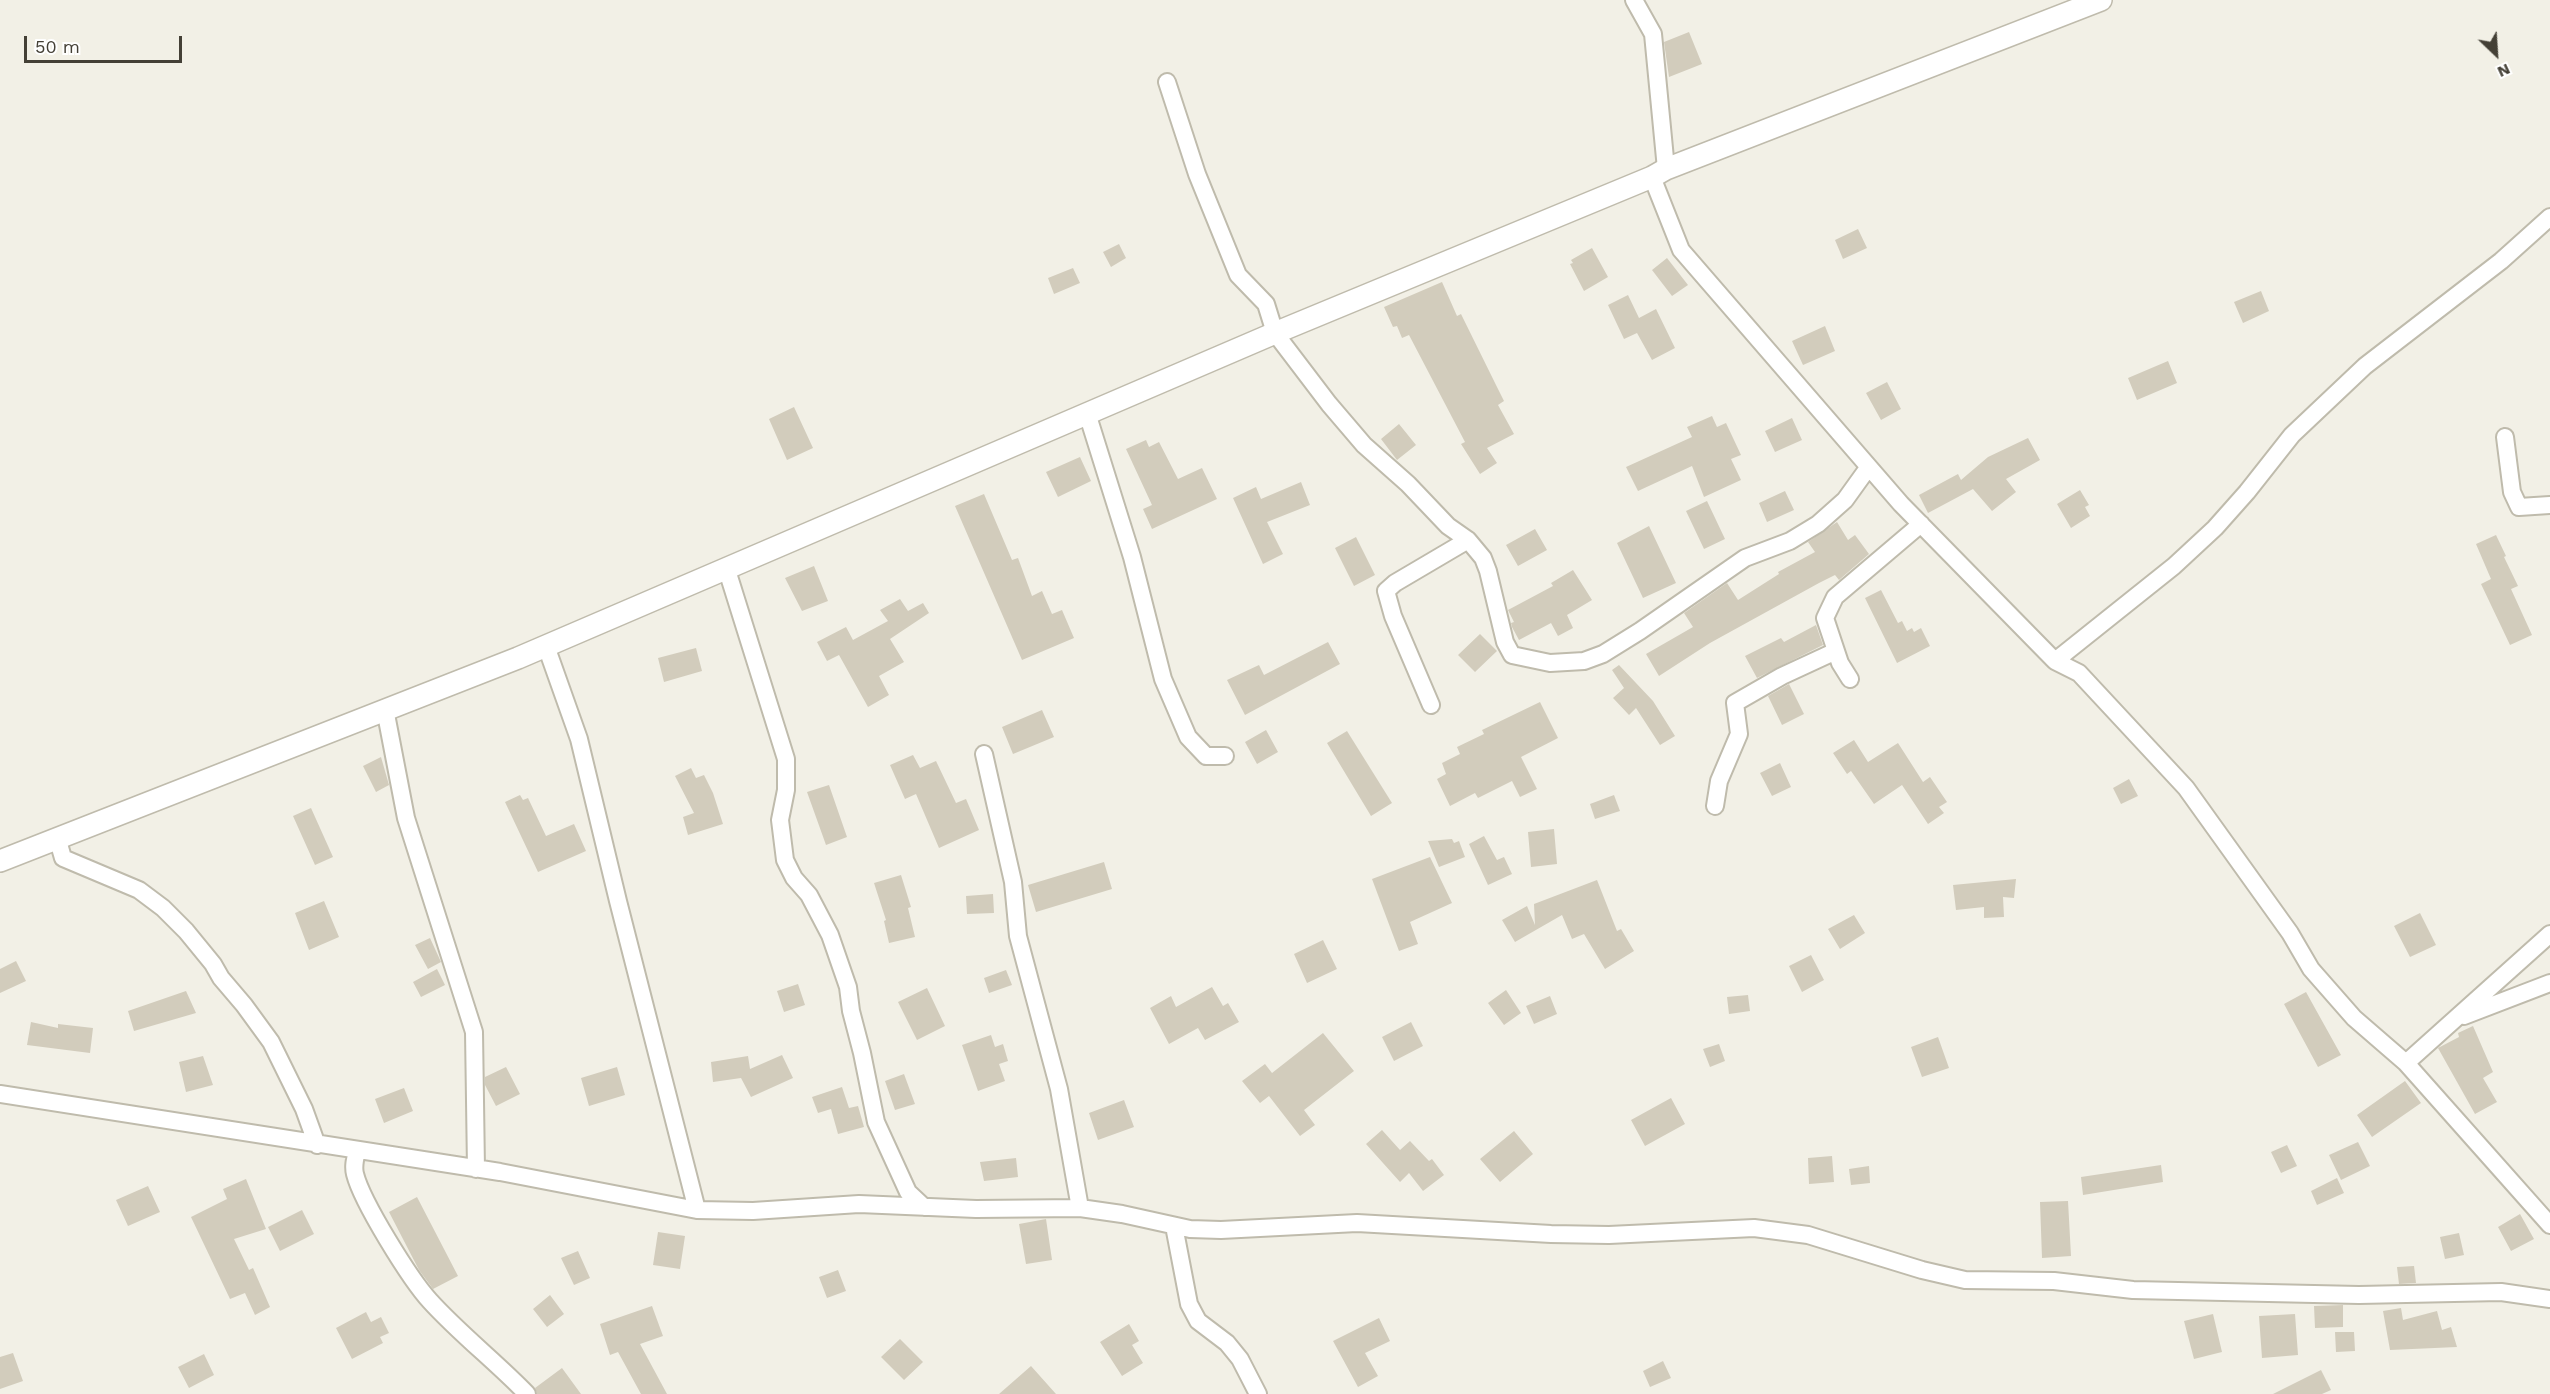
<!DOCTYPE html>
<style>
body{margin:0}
#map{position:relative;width:2550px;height:1394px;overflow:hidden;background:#f2f0e6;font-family:"Work Sans",sans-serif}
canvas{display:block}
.north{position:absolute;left:2466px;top:24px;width:60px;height:60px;-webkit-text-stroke:4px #fff;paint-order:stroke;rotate:155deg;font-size:16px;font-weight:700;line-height:24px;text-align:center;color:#444036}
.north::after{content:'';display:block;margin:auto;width:21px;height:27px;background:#444036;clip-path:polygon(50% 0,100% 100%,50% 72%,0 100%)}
.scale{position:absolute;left:24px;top:36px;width:158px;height:27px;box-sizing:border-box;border:3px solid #444036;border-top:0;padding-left:8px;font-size:18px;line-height:21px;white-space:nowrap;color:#444036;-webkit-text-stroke:4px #fff;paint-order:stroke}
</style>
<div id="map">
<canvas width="2550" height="1394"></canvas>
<div class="north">N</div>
<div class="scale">50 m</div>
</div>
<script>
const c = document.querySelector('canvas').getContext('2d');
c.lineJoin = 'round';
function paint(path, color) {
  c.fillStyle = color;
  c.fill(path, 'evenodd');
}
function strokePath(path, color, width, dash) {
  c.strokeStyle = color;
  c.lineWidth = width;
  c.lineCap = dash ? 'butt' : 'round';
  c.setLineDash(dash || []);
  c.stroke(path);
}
paint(new Path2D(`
 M1689,32L1702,64L1669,77L1664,42Z
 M1858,229L1867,248L1843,259L1835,240Z
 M1119,244L1126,258L1111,267L1103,252Z
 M1592,248L1608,277L1584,291L1570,264L1573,263L1571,260Z
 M1667,258L1688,285L1672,296L1652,270Z
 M1073,268L1080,283L1054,294L1048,278Z
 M1442,282L1457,316L1461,314L1496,385L1504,401L1498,405L1514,434L1487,448L1497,463L1480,474L1461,444L1465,442L1409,335L1402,338L1397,326L1393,327L1384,307Z
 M2261,291L2269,311L2243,323L2234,302Z
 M1628,295L1639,318L1656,309L1675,348L1652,360L1637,333L1624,339L1608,305Z
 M1825,326L1835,351L1803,365L1792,341Z
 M2168,361L2177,383L2137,400L2128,378Z
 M1887,382L1901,409L1881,420L1866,393Z
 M794,407L813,448L787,460L769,419Z
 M1712,416L1717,427L1726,423L1741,455L1731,459L1741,480L1704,497L1692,466L1638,491L1626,467L1692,437L1687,427Z
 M1792,418L1802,440L1775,452L1765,431Z
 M1399,424L1416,445L1397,460L1381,439Z
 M2028,438L2040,460L2006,479L2016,492L1992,511L1973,489L1928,513L1919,495L1958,474L1961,480L1988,457Z
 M1146,440L1149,447L1159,442L1178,479L1202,468L1217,499L1152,529L1143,509L1152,505L1126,449Z
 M1080,457L1091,481L1058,497L1046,472Z
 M1301,482L1310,505L1267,522L1283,554L1263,564L1233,498L1256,487L1261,499Z
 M2080,490L2089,505L2085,507L2090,516L2071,528L2057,504Z
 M1785,491L1794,510L1767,522L1759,503Z
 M984,494L1012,560L1018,558L1032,596L1042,591L1052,614L1062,610L1074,638L1022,660L955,506Z
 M1707,501L1725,539L1704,549L1686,511Z
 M1837,522L1848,540L1855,535L1869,554L1839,580L1835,575L1819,583L1710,643L1659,676L1646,654L1693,627L1684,613L1727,583L1738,600L1779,574L1778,572L1815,552L1808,542Z
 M1649,526L1676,583L1643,598L1617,543Z
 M1535,529L1547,550L1518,566L1506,545Z
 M2496,535L2506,556L2504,557L2518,586L2511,589L2532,635L2510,645L2481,584L2491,579L2476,544Z
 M1356,537L1375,575L1354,586L1335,548Z
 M814,566L828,601L802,611L785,578Z
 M1573,570L1592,600L1567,615L1573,628L1558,636L1551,623L1519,640L1512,627L1511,623L1514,622L1508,610L1553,586L1551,583Z
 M1881,590L1898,623L1902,621L1907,631L1912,628L1914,632L1921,628L1930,646L1897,663L1865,598Z
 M900,599L908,611L923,603L929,613L890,639L904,662L879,676L889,695L868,707L839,655L827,661L817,642L846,627L853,640L888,621L880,610Z
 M1816,625L1823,645L1757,678L1745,656L1781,638L1784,642Z
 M1480,634L1497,651L1475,672L1458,655Z
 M1328,642L1340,664L1245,715L1227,680L1259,665L1264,675Z
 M696,648L702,671L664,682L658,658Z
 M1619,665L1653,701L1675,736L1660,745L1636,708L1629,715L1613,698L1624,688L1612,670Z
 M1789,684L1804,714L1782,725L1768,696Z
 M1540,702L1558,738L1521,757L1537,789L1520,797L1512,781L1478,798L1475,793L1450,806L1437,779L1446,774L1442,763L1460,754L1457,747L1484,734L1482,730Z
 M1042,710L1054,737L1013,754L1002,727Z
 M1266,730L1278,752L1257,764L1245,742Z
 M1347,731L1392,803L1371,816L1327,743Z
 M1854,740L1868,762L1898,743L1923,782L1930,777L1947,802L1939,807L1944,813L1928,824L1902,785L1874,804L1851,771L1847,774L1833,753Z
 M913,755L920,768L936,761L956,803L966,799L979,830L939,848L916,794L905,799L890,765Z
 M381,757L389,785L376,792L363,766Z
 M1780,763L1791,787L1772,796L1760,773Z
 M691,768L696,778L704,775L713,793L723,824L688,835L683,817L694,813L675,776Z
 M2129,779L2138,796L2121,804L2113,788Z
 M829,785L847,837L826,845L807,792Z
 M520,795L523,800L528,798L546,836L574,824L586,851L538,872L505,802Z
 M1614,795L1620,811L1595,819L1590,804Z
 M311,808L333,857L315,865L293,816Z
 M1554,829L1557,864L1531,867L1528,832Z
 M1484,836L1497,860L1504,857L1512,874L1488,885L1469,844Z
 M1452,839L1454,843L1459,841L1465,857L1439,867L1428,841Z
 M1430,857L1452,903L1410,922L1418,944L1399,951L1372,879Z
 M1104,862L1112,889L1036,912L1028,885Z
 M901,875L911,907L908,908L915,937L889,943L884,921L886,920L874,883Z
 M2016,879L2014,898L2003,897L2004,917L1984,918V907L1956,910L1953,885Z
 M1597,880L1617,931L1621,929L1634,951L1605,969L1584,934L1572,939L1562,915L1515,942L1502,920L1527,906L1535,925L1534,904Z
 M993,894L994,913L967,914L966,896Z
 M324,901L339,937L309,950L295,913Z
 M2420,913L2436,945L2410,957L2394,926Z
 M1854,915L1865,933L1840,949L1828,929Z
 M430,938L441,962L428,969L415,945Z
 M1323,940L1337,969L1307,983L1294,954Z
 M1811,955L1824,980L1802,992L1789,966Z
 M16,961L26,981L0,993V969Z
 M437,969L445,985L421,997L413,982Z
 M1006,970L1012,985L989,993L984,978Z
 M798,984L805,1005L784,1012L777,991Z
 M1212,987L1223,1006L1228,1003L1239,1022L1205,1040L1198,1028L1169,1044L1150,1008L1171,996L1176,1007Z
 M927,988L945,1026L917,1040L898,1002Z
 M1506,990L1521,1013L1504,1025L1488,1003Z
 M186,991L196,1013L134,1031L128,1011Z
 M2306,992L2341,1055L2318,1067L2284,1004Z
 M1748,995L1750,1011L1729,1014L1727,997Z
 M1550,996L1557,1014L1534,1024L1526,1006Z
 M31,1022L58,1028V1024L93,1028L90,1053L27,1045Z
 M1411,1022L1423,1046L1394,1061L1382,1037Z
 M2473,1026L2493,1072L2483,1078L2497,1102L2475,1114L2438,1048L2459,1037L2458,1033Z
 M1323,1033L1354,1071L1304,1110L1315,1125L1300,1136L1269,1096L1260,1103L1242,1081L1265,1064L1272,1073Z
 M991,1035L995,1047L1003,1044L1008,1061L999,1064L1005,1081L978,1091L962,1045Z
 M1938,1037L1949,1068L1922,1077L1911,1047Z
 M1719,1044L1725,1061L1710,1067L1703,1049Z
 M782,1055L793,1078L751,1097L741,1078L713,1082L711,1062L748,1056L750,1069Z
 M203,1056L213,1085L186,1092L179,1062Z
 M506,1067L520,1094L496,1106L485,1085V1077Z
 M617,1067L625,1095L589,1106L581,1078Z
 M904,1074L915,1104L895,1110L885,1081Z
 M2405,1081L2421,1103L2372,1137L2357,1115Z
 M842,1087L849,1108L858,1106L864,1127L838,1134L831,1109L818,1113L812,1097Z
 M404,1088L413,1111L384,1123L375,1099Z
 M1671,1098L1685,1124L1645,1146L1631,1120Z
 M1124,1100L1134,1127L1098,1140L1089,1113Z
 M1382,1130L1400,1150L1410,1141L1429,1161L1432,1159L1444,1175L1423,1191L1409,1173L1400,1182L1366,1144Z
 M1514,1131L1533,1154L1500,1182L1480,1159Z
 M2358,1142L2370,1166L2341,1180L2329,1155Z
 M2287,1145L2297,1166L2281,1173L2271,1152Z
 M1832,1156L1834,1182L1809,1184L1808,1158Z
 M1016,1158L1018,1177L984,1181L980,1162Z
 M2161,1165L2163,1182L2083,1195L2081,1177Z
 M1869,1166L1870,1183L1851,1185L1849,1169Z
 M2337,1178L2344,1193L2317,1205L2311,1191Z
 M246,1179L266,1229L234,1239L249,1270L253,1268L270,1307L255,1315L245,1293L230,1299L191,1217L227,1199L223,1189Z
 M148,1186L160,1212L128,1226L116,1200Z
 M417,1197L458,1276L433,1289L419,1270L389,1212Z
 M2068,1201L2071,1256L2042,1258L2040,1202Z
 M302,1210L314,1234L280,1251L268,1227Z
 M2520,1214L2534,1239L2511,1251L2498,1227Z
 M1046,1219L1052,1260L1026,1264L1019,1224Z
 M658,1232L685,1236L680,1269L653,1265Z
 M2459,1233L2464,1255L2445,1259L2440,1237Z
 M578,1251L590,1278L574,1285L561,1258Z
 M2414,1266L2416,1283L2399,1284L2397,1267Z
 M838,1270L846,1291L827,1298L819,1277Z
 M550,1295L564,1314L547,1327L533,1309Z
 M2343,1305V1327L2315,1328L2314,1306Z
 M652,1306L663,1336L640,1344L667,1394H641L618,1352L610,1355L600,1324Z
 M2401,1308L2403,1320L2437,1311L2442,1330L2451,1327L2457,1347L2390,1350L2383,1311Z
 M366,1312L371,1322L381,1317L389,1333L380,1337L383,1343L352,1359L336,1328Z
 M2213,1314L2222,1352L2194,1359L2184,1321Z
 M2295,1314L2298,1355L2262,1358L2259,1316Z
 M1379,1318L1390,1341L1365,1353L1378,1376L1358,1387L1333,1341Z
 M1129,1324L1139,1341L1132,1345L1143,1363L1122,1376L1100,1342Z
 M2335,1332H2354L2355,1351L2336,1352Z
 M900,1339L923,1362L904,1380L881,1357Z
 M13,1353L23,1381L0,1389V1357Z
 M204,1354L214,1375L189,1388L178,1367Z
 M1663,1361L1671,1378L1650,1387L1643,1371Z
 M1031,1366L1056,1394H999Z
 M562,1368L581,1394H537L535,1388Z
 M2321,1370L2331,1390L2322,1394H2273Z`), '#d2ccbc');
const minor = new Path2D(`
 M1634,0L1653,34L1666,169
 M1167,82L1197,174L1238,275L1266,304L1275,333L1329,404L1364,445L1408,484L1448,526L1468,540L1483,558L1488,571L1505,642L1512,655L1550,663L1584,661L1603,654L1640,631L1745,558L1790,541L1818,524L1845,500L1868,468
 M1652,177L1681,250L1901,504L2055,661L2079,673L2186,788L2290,933L2311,969L2354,1018L2406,1063L2550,1225
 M1087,413L1132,557L1163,679L1188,737L1206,756H1225
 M2505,437L2512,492L2519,507L2550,505
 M726,567L786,759V790L780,820L785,860L794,878L809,895L830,935L848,987L851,1011L862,1053L876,1122L908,1192L924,1207
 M546,646L579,739L618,901L697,1210
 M2055,661L2174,566L2215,528L2247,492L2292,435L2365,366L2501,261L2550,217
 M1850,679L1840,663L1825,618L1835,597L1921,524
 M1431,705L1393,616L1386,591L1395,583L1468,540
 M385,709L406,818L474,1032L476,1169
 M984,754L1013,882L1018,936L1059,1089L1080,1208
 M1715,806L1719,781L1739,734L1735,703L1782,676L1836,651
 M57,837L63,858L139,890L163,908L186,931L213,964L221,978L244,1005L271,1042L304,1109L317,1145
 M2464,1016L2550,983
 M2406,1063L2550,934
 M0,1094L500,1172L697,1210L753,1211L859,1204L976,1209L1080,1208L1122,1214L1190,1229L1221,1230L1357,1223L1551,1234L1609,1235L1754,1228L1808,1235L1922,1270L1965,1280L2054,1281L2133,1290L2359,1295L2501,1292L2550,1299
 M357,1151C355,1159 353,1166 355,1174C362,1202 410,1279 430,1301C460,1334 496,1362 527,1394
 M1174,1226L1189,1304L1198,1321L1227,1343L1240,1359L1258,1394`);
const tertiary = new Path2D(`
 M0,861L518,658L1275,333L1652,177L1666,169L2101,0`);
strokePath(minor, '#bfbbac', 20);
strokePath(tertiary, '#bfbbac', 24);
strokePath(minor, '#fff', 16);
strokePath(tertiary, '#fff', 21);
</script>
